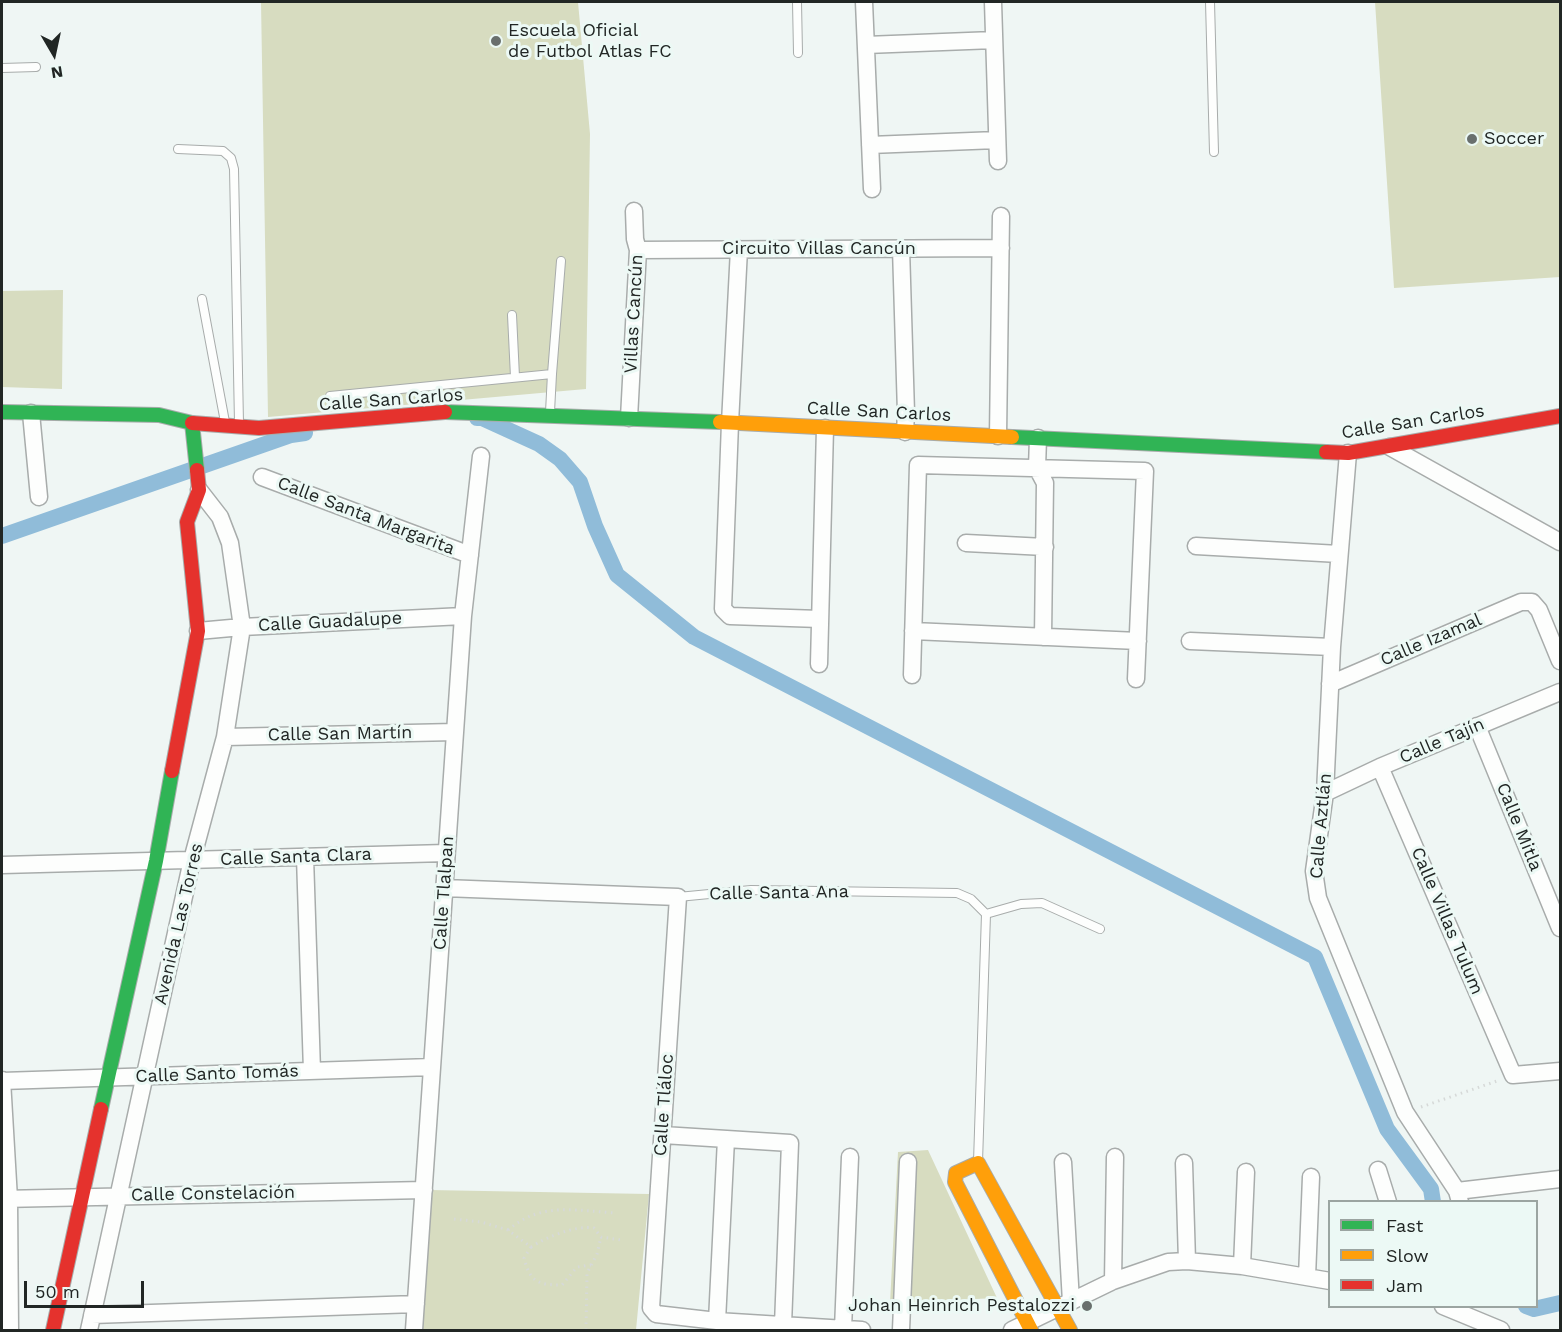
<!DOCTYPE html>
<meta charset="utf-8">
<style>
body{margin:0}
#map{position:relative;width:1562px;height:1332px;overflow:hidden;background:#eff6f4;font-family:"Work Sans",sans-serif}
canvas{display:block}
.frame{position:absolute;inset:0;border:3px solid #212624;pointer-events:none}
.legend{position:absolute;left:1328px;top:1200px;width:210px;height:108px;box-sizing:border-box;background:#ecf9f5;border:2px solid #9ba5a1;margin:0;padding:8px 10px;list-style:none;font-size:18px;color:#212624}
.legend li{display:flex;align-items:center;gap:12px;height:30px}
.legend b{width:30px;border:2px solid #9ba5a1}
.north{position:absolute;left:24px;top:24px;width:60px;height:60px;-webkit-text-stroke:4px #ecf9f5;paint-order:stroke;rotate:171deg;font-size:16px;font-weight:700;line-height:24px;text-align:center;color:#212624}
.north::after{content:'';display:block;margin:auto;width:21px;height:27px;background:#212624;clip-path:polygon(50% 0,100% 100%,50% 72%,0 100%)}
.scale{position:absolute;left:24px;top:1281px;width:120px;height:27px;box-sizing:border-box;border:3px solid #212624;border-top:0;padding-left:8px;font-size:18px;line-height:21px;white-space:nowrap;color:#212624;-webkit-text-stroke:4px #ecf9f5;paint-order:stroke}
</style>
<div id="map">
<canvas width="1562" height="1332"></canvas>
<div class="frame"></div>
<ul class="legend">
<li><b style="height:8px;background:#30b455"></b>Fast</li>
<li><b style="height:8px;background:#ff9f0a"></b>Slow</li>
<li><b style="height:8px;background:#e5322d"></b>Jam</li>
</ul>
<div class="north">N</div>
<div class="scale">50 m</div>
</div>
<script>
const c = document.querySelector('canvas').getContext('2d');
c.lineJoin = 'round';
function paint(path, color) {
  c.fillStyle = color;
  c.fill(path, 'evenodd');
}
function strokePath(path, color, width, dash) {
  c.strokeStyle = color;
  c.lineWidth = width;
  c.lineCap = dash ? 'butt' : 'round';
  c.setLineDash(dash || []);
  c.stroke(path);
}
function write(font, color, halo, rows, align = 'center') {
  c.font = font + ' "Work Sans",sans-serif';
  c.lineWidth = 6;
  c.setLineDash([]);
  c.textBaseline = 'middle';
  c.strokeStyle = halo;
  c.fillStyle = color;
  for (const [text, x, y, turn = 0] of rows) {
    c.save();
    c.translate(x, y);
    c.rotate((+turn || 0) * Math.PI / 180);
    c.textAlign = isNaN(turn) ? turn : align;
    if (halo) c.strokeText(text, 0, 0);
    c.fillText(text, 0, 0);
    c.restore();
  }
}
paint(new Path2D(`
 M261,2H578L590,134L586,389L268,417Z
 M1375,2H1560V277L1394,288Z
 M63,290L62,389L2,387V291Z
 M928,1150L997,1298L890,1303L898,1152Z
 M429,1190L649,1194L636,1330H422Z`), '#d7dcc0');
strokePath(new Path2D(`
 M477,418H482L539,444L560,459L580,482L595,526L617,575L694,637L1315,957L1387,1129L1431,1189L1433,1202
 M2,536L291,435L305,433
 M1526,1306L1534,1309L1560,1303`), '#90bcd9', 16);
const lane = new Path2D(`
 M797,2L798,53
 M1210,2L1214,152
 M2,68L36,67
 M178,149L223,151L231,158L234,169L239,423
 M202,299L225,422
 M512,315L515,377
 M330,396L552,374L561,261
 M550,412L552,374
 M678,897L751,890L957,893L971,899L986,914L1021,904L1042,903L1100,929
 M978,1162L986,914`);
const street = new Path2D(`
 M864,2L872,189
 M993,2L998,161
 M866,45L994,40
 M870,145L997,140
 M901,248L906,413L905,432
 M739,249L730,423L723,609L730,616L820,619
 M638,250L1001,248
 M31,413L39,497
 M629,418L638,250L635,239L634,211
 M998,436L1001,216
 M1038,438L1037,468L1045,483L1043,637
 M1390,447L1560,542
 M1348,453L1332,647L1325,793L1314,871L1318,898L1405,1112L1457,1191L1460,1202
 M262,477L470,555
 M966,543L1045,547
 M1196,546L1339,554
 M198,631L242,627L463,616
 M913,631L1138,641
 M1190,641L1332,647
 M819,664L825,428
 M912,675L918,465L1145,471L1136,679
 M1330,684L1521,602H1532L1539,610L1560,661
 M1477,726L1560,928
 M225,737L455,732
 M1380,767L1513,1075L1560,1071
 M1325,793L1380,767L1560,692
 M305,857L312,1071
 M2,865L446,853
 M444,888L678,897L651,1308L656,1314L717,1321L862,1330
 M2,1080L9,1199L10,1330
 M2,1081L432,1067
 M663,1135L790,1143L783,1325
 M1063,1162L1071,1302
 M1184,1163L1187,1261
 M1378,1170L1388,1202
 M1457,1191L1560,1179
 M2,1199L424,1190
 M1242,1266L1246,1172
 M1307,1277L1311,1177
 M1113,1281L1115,1157
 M1443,1306L1501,1330
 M92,1315L416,1304
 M717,1321L726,1139
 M843,1329L850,1157
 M89,1330L192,860L225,737L242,627L230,543L220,517L199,490
 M414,1330L463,616L481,456
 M901,1330L908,1162
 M1012,1330L1113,1281L1168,1262L1187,1261L1242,1266L1330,1281`);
const fast = new Path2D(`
 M2,412L159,415L192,423L197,470
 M445,412L720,422
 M1012,437L1326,452
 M101,1109L156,861L172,771`);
const slow = new Path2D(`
 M720,422L1012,437
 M1031,1330L955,1182L956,1173L978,1163L1070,1330`);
const jam = new Path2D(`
 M192,423L259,428L445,412
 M1326,452L1348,453L1560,416
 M172,771L198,631L187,522L199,490L197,470
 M53,1330L101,1109`);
strokePath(lane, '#a8acab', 10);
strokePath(street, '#a8acab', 19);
strokePath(fast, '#a8acab', 16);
strokePath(slow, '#a8acab', 16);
strokePath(jam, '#a8acab', 16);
strokePath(new Path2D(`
 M1421,1107L1500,1080
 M454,1219L481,1222L508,1230L531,1247L524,1258C530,1282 538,1285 562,1285L577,1267L591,1265
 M508,1230C542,1201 576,1211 617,1213
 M531,1247C546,1237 576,1225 594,1228L601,1237L621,1240
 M586,1330L587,1273L597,1254L601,1237`), '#d6d9d8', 3, [1.5, 4.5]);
strokePath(lane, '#fdfefd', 8);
strokePath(street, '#fdfefd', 16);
strokePath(fast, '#30b455', 14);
strokePath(slow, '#ff9f0a', 14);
strokePath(jam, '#e5322d', 14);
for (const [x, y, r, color] of [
 [496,41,6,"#696f6d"],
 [1472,139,6,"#696f6d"],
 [1087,1306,6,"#696f6d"]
]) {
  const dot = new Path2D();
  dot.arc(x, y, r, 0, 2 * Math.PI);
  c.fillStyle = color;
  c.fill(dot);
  strokePath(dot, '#ecf9f5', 2);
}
write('18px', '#212624', '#ecf9f5', [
 ["Escuela Oficial",508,31],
 ["de Futbol Atlas FC",508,52],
 ["Soccer",1484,139],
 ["Johan Heinrich Pestalozzi",1075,1306,"right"]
], 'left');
write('18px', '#212624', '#ecf9f5', [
 ["Circuito Villas Cancún",819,249],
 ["Villas Cancún",634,314,-87],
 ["Calle San Carlos",391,400,-4],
 ["Calle San Carlos",879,412,3],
 ["Calle San Carlos",1413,422,-9],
 ["Calle Santa Margarita",366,516,21],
 ["Calle Guadalupe",330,622,-3],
 ["Calle Izamal",1431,640,-23],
 ["Calle San Martín",340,734,-1],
 ["Calle Tajín",1442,741,-23],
 ["Calle Aztlán",1321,826,-85],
 ["Calle Mitla",1519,827,68],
 ["Calle Santa Clara",296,857,-2],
 ["Calle Tlalpan",444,893,-86],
 ["Calle Santa Ana",779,893,-1],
 ["Calle Villas Tulum",1447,921,67],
 ["Avenida Las Torres",179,924,-77],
 ["Calle Santo Tomás",217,1074,-2],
 ["Calle Tláloc",664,1105,-86],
 ["Calle Constelación",213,1194,-1]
]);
</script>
